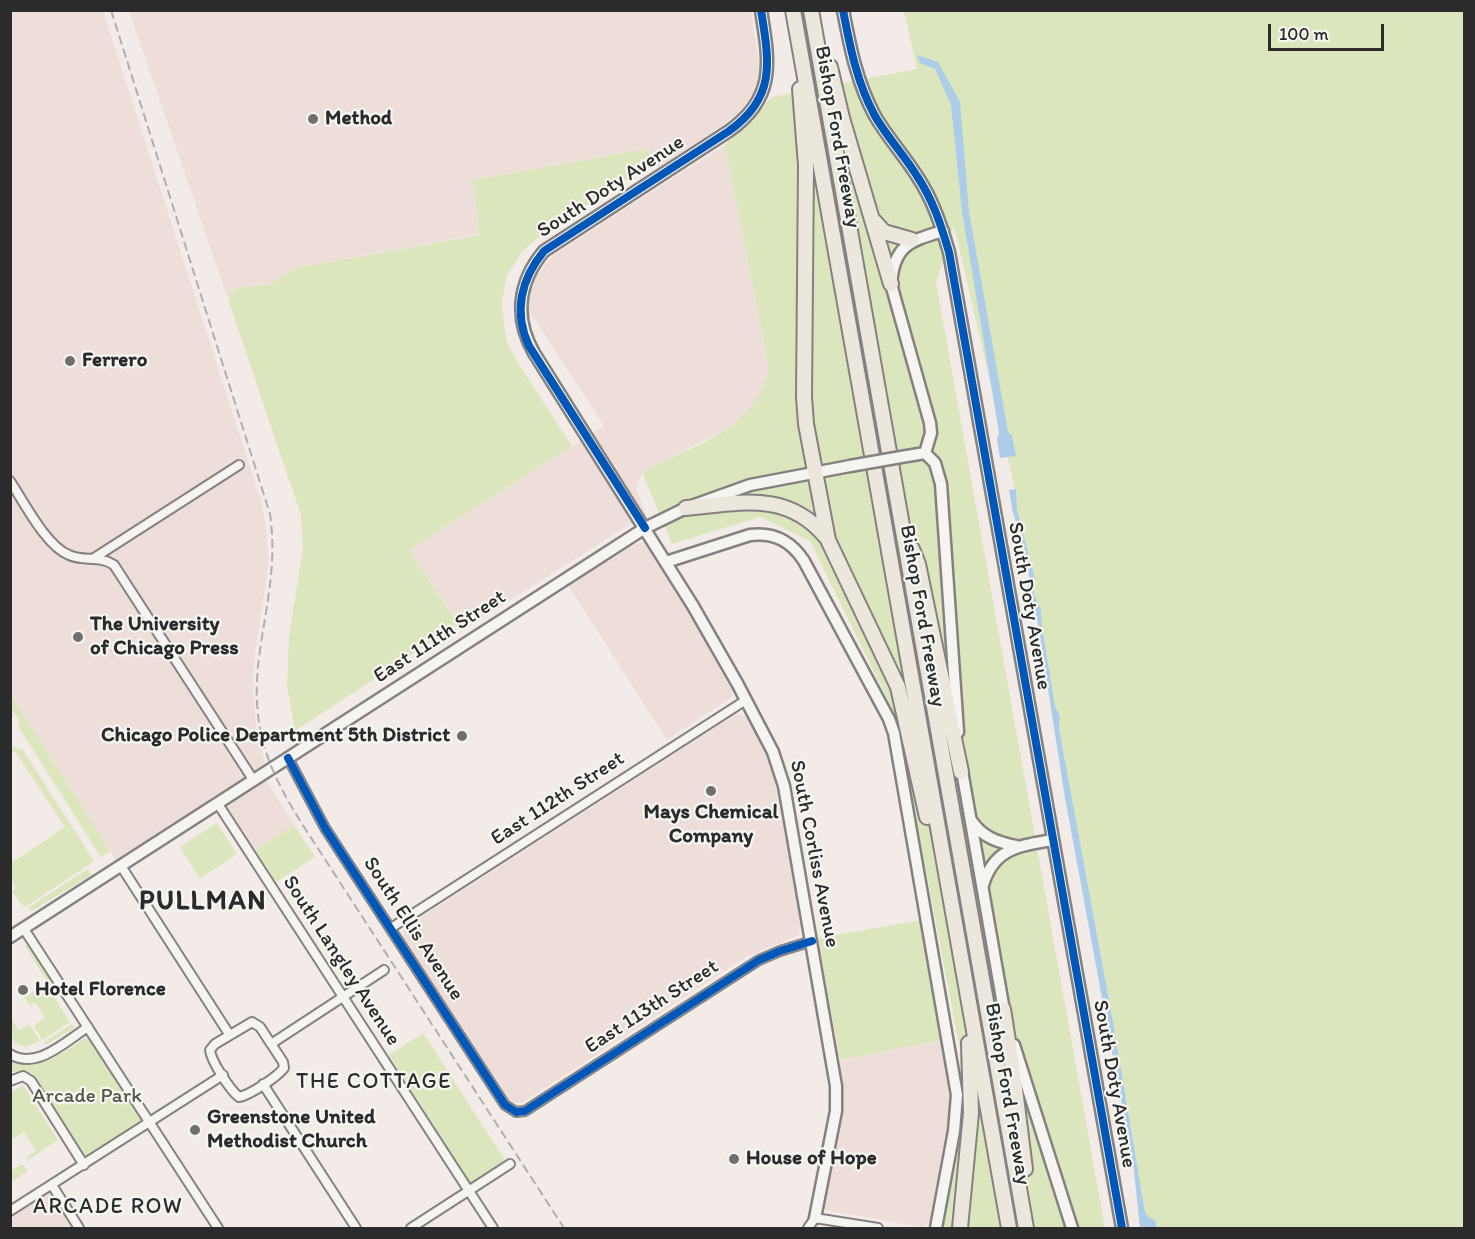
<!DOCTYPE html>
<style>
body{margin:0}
#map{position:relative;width:1475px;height:1239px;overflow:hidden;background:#f3ebe8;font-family:Itim,sans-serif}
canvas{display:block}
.frame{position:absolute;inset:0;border:12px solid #2b2b2b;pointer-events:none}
.scale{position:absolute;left:1268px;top:24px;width:116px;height:27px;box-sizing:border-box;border:3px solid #2b2b2b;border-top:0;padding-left:8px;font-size:18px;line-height:21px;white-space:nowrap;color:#2b2b2b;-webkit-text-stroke:4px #f6f6f2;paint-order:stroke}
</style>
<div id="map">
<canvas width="1475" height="1239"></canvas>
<div class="frame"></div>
<div class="scale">100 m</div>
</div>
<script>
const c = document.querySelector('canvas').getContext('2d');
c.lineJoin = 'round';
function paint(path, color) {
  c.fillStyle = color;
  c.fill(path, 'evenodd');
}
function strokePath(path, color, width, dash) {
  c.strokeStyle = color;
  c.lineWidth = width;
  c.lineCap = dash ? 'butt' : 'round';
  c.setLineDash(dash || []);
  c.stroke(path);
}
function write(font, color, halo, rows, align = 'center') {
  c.font = font + ' Itim,sans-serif';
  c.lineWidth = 4.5;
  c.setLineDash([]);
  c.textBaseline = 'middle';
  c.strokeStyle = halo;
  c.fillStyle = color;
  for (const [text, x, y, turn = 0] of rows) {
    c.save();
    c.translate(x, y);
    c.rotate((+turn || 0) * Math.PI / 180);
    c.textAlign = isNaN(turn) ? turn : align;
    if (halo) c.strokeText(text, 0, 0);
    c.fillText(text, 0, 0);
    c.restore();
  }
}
paint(new Path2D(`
 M11,11H103L261,501L265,522L269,558L267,575L255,654L253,682L256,725L265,764L117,862L11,695Z
 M129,11H751L760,68L755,92L738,114L658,168L646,149L473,180L480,234L295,268L271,284L236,288L228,299Z
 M725,145L769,367L762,391L749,410L731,427L651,467L643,474L637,484V491L646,514L463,630L409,550L604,426L527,307L528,293L532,281L553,255Z
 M644,542L703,638L732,691V697L667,740L568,585L636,544Z
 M737,714L746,716L763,748L774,776L801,927L799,935L746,957L522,1103H511L405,941L403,935L404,928Z
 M266,780L294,825L249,854L221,809Z
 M943,1040L952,1083L953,1103L931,1219L927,1225L921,1227L826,1210L823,1207L842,1097L840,1060Z
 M50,1192L74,1228H11V1217Z`), '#eeded9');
paint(new Path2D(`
 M904,11H1464V1228H1157L1155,1220L1148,1217L1145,1212L1113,1022L1059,728L1060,716L1055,706L1042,627L1041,610L1034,594L1035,579L1017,510L1015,489L954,226L936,282L1105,1228H943L962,1128L960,1050L898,721L810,541L760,517L672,544L643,474L651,467C701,443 756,428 769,367L725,145L772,97L917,69Z
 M646,149L653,161L536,239L522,252L506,277L502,303L506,339L519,365L572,446L409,550L458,624L295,731L287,686L289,636L303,549L301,515L228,299L236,288L271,284L295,268L480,235L473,180Z
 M11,695L110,851L101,857L18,726L19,720L11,707Z
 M14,747L23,750L94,861L28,905L23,906L12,891L16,888L11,879V863L65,827L15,751L11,753V749Z
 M217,823L237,854L200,879L180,847Z
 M294,825L315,857L276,882L255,850Z
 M88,869L92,875L31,911L29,907Z
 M921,920L943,1040L840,1060L818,938Z
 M28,945L56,989L53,991L25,946Z
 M47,986L70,1022L42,1040L34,1026L45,1017L35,1002L31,1004L34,1010L21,994L23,993L25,996Z
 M11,1018L19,1031L29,1024L40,1041L26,1047L15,1043L11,1036Z
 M72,1024L74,1028L46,1045L44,1042Z
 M423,1033L505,1160L470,1183L389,1055Z
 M85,1038L89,1039L141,1120L85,1156L35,1077L26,1072H10L11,1060C38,1074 63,1053 85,1038Z
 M23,1085L58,1140L28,1160L27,1157L36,1151L24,1132L11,1140V1093Z
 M22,1164L28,1171L13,1181L11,1171Z`), '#dbe6bc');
paint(new Path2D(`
 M917,55L938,62L960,102L969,212L1008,432L1012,436L1016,456L1000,458L997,440L999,433L962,211L951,105L935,69L920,63Z
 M1016,489L1017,510L1035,579L1034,594L1041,610L1042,627L1055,706L1060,716L1059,728L1113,1022L1145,1212L1148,1217L1155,1220L1157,1228H1140L1134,1171L1065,798L1037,619L1028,590L1029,573L1021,548L1019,530L1013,513L1009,490Z`), '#accce9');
const street = new Path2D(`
 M10,481C24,502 46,546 69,555C84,562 100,555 114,565L254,781
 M94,558L239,465
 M288,758L325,828L505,1105L516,1112L525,1111L759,960L780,951L812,941
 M218,804L493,1228
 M121,866L229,1034
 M391,928L746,700
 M24,929L218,1228
 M252,1022L260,1027L283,1062L284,1068C277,1077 250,1095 239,1097C230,1090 211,1061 210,1050L215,1044Z
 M271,1044L384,970
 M10,1054C36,1071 66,1041 88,1027
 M10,1081L23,1076L31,1081L84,1165
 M263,1084L356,1228
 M52,1185L79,1228
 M10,1211L223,1075
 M411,1228L510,1164
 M808,1228L815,1218L878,1228`);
const secondary = new Path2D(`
 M761,10C769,61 777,97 729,131L544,251C518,282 514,318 534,353L693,606L737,683L773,752L784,786L836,1086V1111L815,1218
 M843,10C850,47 857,83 875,116C887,137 904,155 917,176C933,200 941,225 949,252L1122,1228
 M925,453L935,463L941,484L958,732
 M925,453L931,433L930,423L891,284C894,245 910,241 943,231
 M901,457L925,453
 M666,562L750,535C774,532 791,541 804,561L889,719L894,733L957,1095L954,1131L936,1228
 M961,765L1005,1016
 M971,820C982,837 997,842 1016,846
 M983,885C994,848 1019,846 1052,840
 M10,937L645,528L686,508L750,485L850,466
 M1014,1045L1072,1228`);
const highway = new Path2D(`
 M793,10L1009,1228
 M811,10L1026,1228
 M830,67L842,118L891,284
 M800,89L806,165L804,397L806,424L828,540L898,687L927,817
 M873,220L884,232L912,240
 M686,508C739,503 787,490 826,537
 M912,549L918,564L961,772
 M1003,1009L1013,1073L1025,1169
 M960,1228L971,1113L969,1043`);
strokePath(street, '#858180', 12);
strokePath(secondary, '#858180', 15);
strokePath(highway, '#858180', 18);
strokePath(street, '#f5f4f1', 8);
strokePath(secondary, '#f5f4f1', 10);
strokePath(highway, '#ece7dd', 14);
strokePath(new Path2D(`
 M111,10L270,514C277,563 267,602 260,650C249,725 266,768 306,830L564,1228`), '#b0afad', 2, [9, 4.5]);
const secondaryBridge = new Path2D(`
 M850,466L901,457`);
strokePath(secondaryBridge, '#858180', 15, []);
strokePath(secondaryBridge, '#f5f4f1', 10);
strokePath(new Path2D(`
 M843,10C850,47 857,83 875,116C887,137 904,155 917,176C933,200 941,225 949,252L1122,1228
 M645,528L529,346C513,312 521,279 544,251L729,131C777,97 769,61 761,10
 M288,758L325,828L505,1105L516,1112L525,1111L759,960L780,951L812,941`), '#0057b8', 8);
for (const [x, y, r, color] of [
 [313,119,6,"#716e6d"],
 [70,361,6,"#716e6d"],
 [78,637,6,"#716e6d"],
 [462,736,6,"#716e6d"],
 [711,791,6,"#716e6d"],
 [23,990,6,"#716e6d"],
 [195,1130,6,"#716e6d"],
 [734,1159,6,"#716e6d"]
]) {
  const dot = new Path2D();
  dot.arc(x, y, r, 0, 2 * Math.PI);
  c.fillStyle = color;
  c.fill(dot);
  strokePath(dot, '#f6f6f2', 2);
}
write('bold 21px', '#2b2b2b', '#f6f6f2', [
 ["Method",325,119],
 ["Ferrero",82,361],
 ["The University",90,625],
 ["of Chicago Press",90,649],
 ["Chicago Police Department 5th District",450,736,"right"],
 ["Mays Chemical",711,813,"center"],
 ["Company",711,837,"center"],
 ["Hotel Florence",35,990],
 ["Greenstone United",207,1118],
 ["Methodist Church",207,1142],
 ["House of Hope",746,1159]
], 'left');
write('21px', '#2b2b2b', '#f6f6f2', [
 ["Bishop Ford Freeway",837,137,80],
 ["South Doty Avenue",611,187,-33],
 ["South Doty Avenue",1029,606,80],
 ["Bishop Ford Freeway",922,616,80],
 ["East 111th Street",440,637,-33],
 ["East 112th Street",558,799,-33],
 ["South Corliss Avenue",814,854,79],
 ["South Ellis Avenue",413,929,57],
 ["South Langley Avenue",341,961,57],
 ["East 113th Street",652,1007,-33],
 ["South Doty Avenue",1114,1084,80],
 ["Bishop Ford Freeway",1007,1094,80]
]);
write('21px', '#525846', '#f6f6f2', [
 ["Arcade Park",87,1097]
]);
c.letterSpacing = '1.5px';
write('22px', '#2b2b2b', '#f6f6f2', [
 ["THE COTTAGE",374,1082],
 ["ARCADE ROW",108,1207]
]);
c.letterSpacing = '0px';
c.letterSpacing = '1.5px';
write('bold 27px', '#2b2b2b', '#f6f6f2', [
 ["PULLMAN",203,902]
]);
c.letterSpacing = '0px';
</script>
